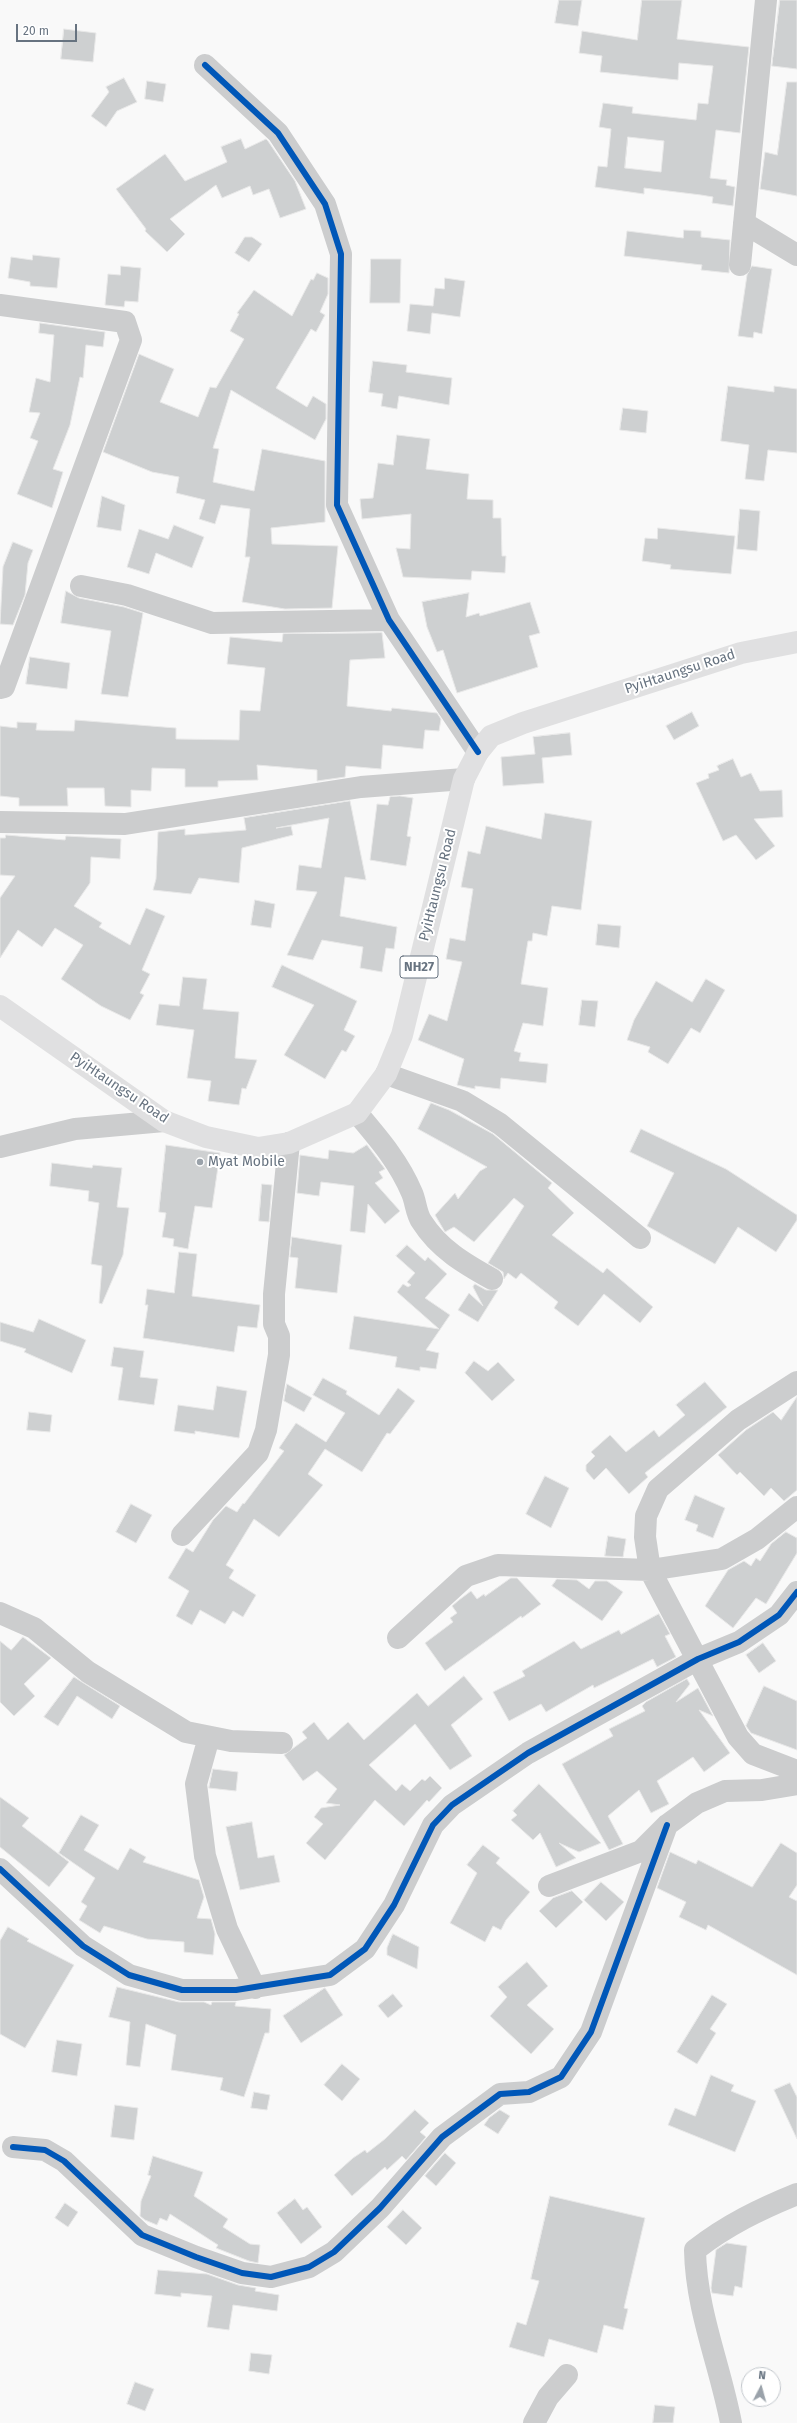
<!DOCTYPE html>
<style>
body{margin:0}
#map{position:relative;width:797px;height:2423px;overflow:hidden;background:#f9f9f9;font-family:"Fira Sans",sans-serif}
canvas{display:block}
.north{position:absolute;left:741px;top:2367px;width:40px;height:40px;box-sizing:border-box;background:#fff;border:1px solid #c2c7cc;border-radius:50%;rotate:6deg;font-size:11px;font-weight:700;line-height:16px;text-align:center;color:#677380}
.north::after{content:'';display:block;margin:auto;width:14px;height:18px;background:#9aa2aa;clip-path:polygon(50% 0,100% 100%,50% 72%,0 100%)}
.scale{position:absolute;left:16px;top:24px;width:61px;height:18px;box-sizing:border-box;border:2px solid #677380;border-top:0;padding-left:5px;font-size:12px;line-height:14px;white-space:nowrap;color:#677380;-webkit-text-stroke:3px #fff;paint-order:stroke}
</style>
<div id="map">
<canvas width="797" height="2423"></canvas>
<div class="north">N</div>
<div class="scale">20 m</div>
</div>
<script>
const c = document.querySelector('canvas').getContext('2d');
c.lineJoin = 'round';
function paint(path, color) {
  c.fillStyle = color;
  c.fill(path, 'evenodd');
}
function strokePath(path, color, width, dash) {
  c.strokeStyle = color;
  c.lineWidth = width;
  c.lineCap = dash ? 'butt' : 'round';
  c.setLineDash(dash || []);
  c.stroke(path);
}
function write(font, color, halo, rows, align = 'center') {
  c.font = font + ' "Fira Sans",sans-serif';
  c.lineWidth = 4;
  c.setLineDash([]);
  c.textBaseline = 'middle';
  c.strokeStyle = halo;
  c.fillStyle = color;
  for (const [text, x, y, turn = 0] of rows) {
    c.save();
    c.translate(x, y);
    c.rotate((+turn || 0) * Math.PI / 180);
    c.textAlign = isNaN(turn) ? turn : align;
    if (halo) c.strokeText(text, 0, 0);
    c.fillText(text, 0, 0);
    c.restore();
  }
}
const building = new Path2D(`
 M559,0H582L578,26L555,23Z
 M642,0H682L677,39L749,47L740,133L716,130L710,178L727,180L726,185L735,187L733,206L712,203L713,197L701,195L644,188V194L595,187L598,166L607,167L611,129L599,127L603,103L633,107L632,113L696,120L698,103L708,104L713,66L679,63L678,80L648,77L600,72L602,56L579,53L582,31L637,40ZM628,137L664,141L661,172L625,168Z
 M780,0H797V69L772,66Z
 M64,29L96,33L93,62L61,59Z
 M124,78L137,102L117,111L106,127L91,116L109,92L106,87Z
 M147,81L166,84L163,102L145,99Z
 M787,82H797V196L760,189L765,152L777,155Z
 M241,139L245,149L266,139L268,141L295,181L306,209L280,218L269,189L253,195L250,186L222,198L216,185L170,219L185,234L167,252L145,231L146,229L116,189L165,154L185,181L227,162L221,147Z
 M684,230L701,231V237L730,240L729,273L701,270L702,265L624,256L627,231L683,238Z
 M245,237H252L262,244L249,262L235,253Z
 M33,255L60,258L57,288L30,286V282L8,278L11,257L32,260Z
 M371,259H401L400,303H370Z
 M121,266L141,268L138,302L125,301L124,307L105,305L108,274L120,275Z
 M752,266L772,269L762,334L754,332L753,338L738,336L747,275Z
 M317,273L328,278V294L320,312L325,315L316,332L311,329L276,388L307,407L313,396L326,404V419L315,440L231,390L213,448L219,449L213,482L254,491L262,449L325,461V522L271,528L272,544L338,546L332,608L285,609L242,602L250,557H245L250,509L221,505L215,524L199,519L205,500L176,493L179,477L152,472L103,452L139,354L174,369L160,402L198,417L210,387L216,388L244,339L230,331L239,314L237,313L254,290L292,316L311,279L313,280Z
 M445,278L465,281L460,317L432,313L430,334L407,331L410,304L433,306L435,288L444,289Z
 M40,323L105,332L103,347L86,345L83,378L80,377L70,425L53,469L63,472L52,508L17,494L38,441L30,438L40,413L29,412L36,378L50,382L54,335L39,333Z
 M373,361L407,365L406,372L452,378L449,405L399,396L397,409L381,406L383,394L369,392Z
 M728,386L774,392V386L797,389V453L768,450L764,481L745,479L749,445L721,441Z
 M623,408L648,411L646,433L620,430Z
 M397,435L430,439L426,469L469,474L467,499L493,500V518H501L502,556H506L505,573L472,571L471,580L403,577L396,548L410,549L411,514L362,519L360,499L373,498L378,463L393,465Z
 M102,496L125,505L121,531L97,527Z
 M740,509L760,511L757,551L737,549Z
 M174,525L204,537L192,568L156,553L149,574L127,567L139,529L168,539Z
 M658,528L735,536L731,574L670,569L671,565L642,561L645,538L657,539Z
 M13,542L33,550L28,563L25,595L13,625L0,624L3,567Z
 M66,591L79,598L124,607L143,613L128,697L101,694L111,631L61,623Z
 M469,593L466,617L479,613L480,616L530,602L540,633L529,636L538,667L457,693L443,650L437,652L427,627L422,602Z
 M382,633L385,658L350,660L347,706L391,711L392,708L437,713L441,719L439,731L425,730L423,749L383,745L381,769L346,766L345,777L317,781V770L257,765L258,780L218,781V787H185V769L152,768L151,791L131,790V807L105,806L104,788H67L68,806H19V798L0,796V726L17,728V722L37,723L36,730L74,731L75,720L176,728V739L239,740L240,710L260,711L265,668L227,664L230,637L282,642L283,634Z
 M30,657L70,663L67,689L26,684Z
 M692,712L699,726L674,740L666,726Z
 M570,733L572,755L542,758L544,783L503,786L501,757L535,754L533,737Z
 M733,759L741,777L751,773L760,791L782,790L783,817L754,819L775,846L756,860L736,835L723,841L696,783L709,778L708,774L719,770L717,766Z
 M400,796L413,798L407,836L411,837L406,866L370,860L377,804L388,805L390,797Z
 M350,801L366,880L345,877L340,916L397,927L394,949L386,948L382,972L360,968L363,947L322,940L313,960L287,955L317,892L296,890L299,865L321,868L329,818L276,828L291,826L293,835L242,848L239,883L199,878L191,894L153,890L156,879L158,832L185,829V835L246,830L244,818Z
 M545,813L592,821L581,910L552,906L547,936L533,933L532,941H528L521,984L548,988L543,1026L523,1023L514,1051L521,1053L519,1061L548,1064L546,1083L501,1078L500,1089L475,1086V1089L457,1085L464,1059L418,1040L429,1014L447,1021L462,962L446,959L450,938L465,941L473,889L461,887L468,851L480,854L486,826L541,839Z
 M6,835L65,840L66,836L121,839L120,859L91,857L90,883L74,906L102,923L99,927L130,945L146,908L165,916L142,970L150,974L140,993L144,995L130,1020L101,1006L61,979L83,945L55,928L42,947L18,930L0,958V898L15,876L0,875V838H5Z
 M255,900L275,904L271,928L251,925Z
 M598,924L621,926L619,948L596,945Z
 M282,965L357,1001L344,1030L355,1036L346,1052L342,1050L325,1079L284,1055L314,1005L272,987Z
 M183,977L207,979L203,1009L239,1012L235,1058L257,1060L246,1089L242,1088L239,1105L208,1101L211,1081L187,1078L194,1030L156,1025L159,1004L179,1006Z
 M706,979L725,990L700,1033L691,1028L668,1064L648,1052L650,1047L627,1040L634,1020L656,981L692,1002Z
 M582,1000L598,1001L595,1027L579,1025Z
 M431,1103L449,1110L493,1134L552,1183L548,1188L574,1213L552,1235L603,1273L607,1268L653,1307L640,1323L604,1294L578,1326L554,1308L558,1302L521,1273L516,1279L508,1273L504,1279L503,1272L488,1263L524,1206L514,1198L474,1242L454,1227L445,1232L435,1215L455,1193L458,1199L480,1171L487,1167L418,1129Z
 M641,1129L726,1169L797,1215V1220L776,1252L738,1227L715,1264L647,1226L674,1173L630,1152Z
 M166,1145L220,1153L212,1208L195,1206L188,1249L173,1246L174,1239L162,1237L166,1213L159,1212Z
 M367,1145L385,1169L379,1172L383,1178L375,1183L400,1211L385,1224L368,1204L365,1233L350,1231L354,1186L321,1182L319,1196L297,1193L300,1155L328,1159L329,1150L353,1153Z
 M52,1163L92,1168L93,1165L122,1168L117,1207L129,1208L123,1255L102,1304L99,1303L102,1266L91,1264L99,1203L88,1201L89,1191L50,1186Z
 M262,1184L272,1185L269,1222L259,1221Z
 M292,1237L342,1245L337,1293L295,1288L298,1258L290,1257Z
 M407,1245L425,1261L428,1257L447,1274L425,1298L450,1315L426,1350L439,1353L436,1369L420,1367V1371L395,1367L397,1357L349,1349L354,1316L439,1329L397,1292L403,1284L408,1287L411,1285L407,1282L415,1273L396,1256Z
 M179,1252L197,1254L192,1296L260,1305L257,1328L238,1326L234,1352L143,1338L148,1305H145L147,1289L174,1293Z
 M475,1284L486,1290H498L478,1322L458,1310L469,1293L483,1306L473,1287Z
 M39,1319L86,1340L72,1373L24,1352L26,1349L0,1341V1322L33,1332Z
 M114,1347L144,1351L140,1377L158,1379L154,1405L118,1400L123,1368L111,1366Z
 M474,1361L488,1371L498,1362L515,1380L492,1401L465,1373Z
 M323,1378L347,1391L346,1394L379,1415L398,1388L415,1401L390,1434L387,1433L362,1472L325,1449L308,1474L323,1485L279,1537L254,1519L226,1565L234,1570L229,1578L256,1595L243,1617L233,1611L225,1624L200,1610L192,1625L176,1616L189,1591L168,1578L186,1548L193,1552L213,1520L226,1506L237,1512L243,1503L244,1504L284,1451L279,1448L296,1423L326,1442L345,1413L313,1395Z
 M705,1382L727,1407L645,1473L648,1477L629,1494L606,1468L594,1480L586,1471V1465L595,1456L591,1452L610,1435L626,1452L654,1430L659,1437L685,1415L676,1405Z
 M287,1384L312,1398L304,1412L284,1401Z
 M217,1386L247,1391L239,1438L195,1431V1434L174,1431L178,1405L213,1410Z
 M797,1397V1490L784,1501L771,1488L764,1496L740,1472L737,1475L718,1455L746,1430L773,1412L781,1420Z
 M29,1412L52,1415L50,1432L27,1430Z
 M545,1476L569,1488L551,1528L526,1514Z
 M695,1495L725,1508L713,1538L696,1531L698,1525L685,1520Z
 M131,1504L152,1515L136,1543L116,1532Z
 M786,1532L797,1538V1553L766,1604L756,1598L733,1628L705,1606L728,1570L744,1561L751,1566L756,1558L760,1561L771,1544Z
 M608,1536L626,1539L623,1557L605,1556Z
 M511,1578H517L541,1604L522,1618L521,1616L445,1671L425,1643L453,1622L450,1618L457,1613L452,1606L459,1600L471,1591L477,1599L484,1594L485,1596Z
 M557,1579L577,1580L589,1589L595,1581H607L623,1592L602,1621L552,1586Z
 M659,1614L670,1634L665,1636L676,1657L657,1667L653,1659L594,1688L593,1685L546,1712L541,1704L509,1721L493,1692L525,1676L522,1671L574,1641L581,1649L619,1630L621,1634Z
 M23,1637L51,1658L24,1684L35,1696L14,1716L0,1702V1641L11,1650Z
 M763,1643L776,1661L759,1673L746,1655Z
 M464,1676L483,1699L451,1725L472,1756L450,1770L415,1724L369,1765L396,1791L402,1784L410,1791L422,1779L425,1781L430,1776L442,1788L429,1802L427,1800L404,1826L375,1800L325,1860L306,1843L323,1824L314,1817L321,1808L340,1805L326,1803L337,1789L317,1771L303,1781L284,1755L307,1738L302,1732L314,1722L328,1740L348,1722L364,1740L417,1693L428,1706Z
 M74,1677L120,1706L112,1719L77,1696L58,1726L44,1717Z
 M687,1679L690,1684L676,1702L698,1688L713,1716L699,1710L730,1753L704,1772L693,1757L657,1781L669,1804L651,1813L639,1790L608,1816L623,1844L609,1850L562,1764L613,1736L609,1729L645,1711L642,1706L646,1702Z
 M764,1686L797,1701V1750L751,1733L746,1726Z
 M213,1769L238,1772L236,1791L209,1788Z
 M539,1784L601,1843L579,1852L559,1843L576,1858L556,1867L540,1833L533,1840L511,1820L517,1815L513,1811Z
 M0,1797L29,1818L22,1826L69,1862L49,1887L0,1847Z
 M81,1815L99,1825L84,1850L118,1870L130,1848L146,1857L143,1862L199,1880L204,1897L197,1918L211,1919L215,1934L213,1955L184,1952V1942L147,1939L104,1926L100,1933L79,1920L87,1906L81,1902L95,1878L59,1853Z
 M252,1822L258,1858L274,1855L280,1882L240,1890L226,1827Z
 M781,1843L797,1853V1885L789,1897L797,1901V1975L708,1925L706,1930L679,1917L686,1902L657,1888L670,1852L696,1864L698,1860L752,1887Z
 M483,1845L500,1858L496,1863L530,1892L506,1920L501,1930L493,1926L485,1942L450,1923L477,1873L467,1865Z
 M601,1882L624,1902L606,1921L584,1900Z
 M572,1891L583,1902L556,1928L539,1911L553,1898Z
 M8,1927L29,1939L27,1941L74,1965L25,2048L0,2034V1941Z
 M393,1934L419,1947L417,1969L387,1955V1948Z
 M527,1962L548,1986L527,2005L554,2029L531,2054L490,2016L507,1997L498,1987Z
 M117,1987L179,2002H204L211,2005L212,2002H236L235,2006L271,2009L269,2033H265L244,2097L220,2090L223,2078L171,2070L176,2035L146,2024L140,2067L126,2065L130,2022L109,2017Z
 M325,1988L343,2015L301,2043L283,2016Z
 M393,1994L403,2006L388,2018L378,2006Z
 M712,1995L727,2004L710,2029L716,2033L697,2064L677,2052Z
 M57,2040L82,2044L77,2076L52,2072Z
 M342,2064L360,2079L342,2101L324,2085Z
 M711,2075L734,2085L731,2091L756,2101L735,2152L668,2125L675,2108L695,2116Z
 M790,2083L797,2097V2139L774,2090Z
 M254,2092L270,2095L267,2110L251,2108Z
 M115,2105L138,2108L134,2140L111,2137Z
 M415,2110L429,2123L420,2132L426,2137L406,2160L402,2156L387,2170L385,2167L352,2196L334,2175L353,2158L365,2150L367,2153L385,2139Z
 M500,2110L510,2116L498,2134L484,2125L489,2118Z
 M445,2153L456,2163L436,2186L425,2176Z
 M153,2156L203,2172L194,2196L228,2219L223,2227L250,2244L260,2245L258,2263L249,2261L216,2248L218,2245L170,2214L167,2221L160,2218L157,2225L145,2220L140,2216L141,2201L151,2176L148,2175Z
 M550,2196L645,2218L624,2308L628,2309L623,2330L604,2325L597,2353L549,2339L544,2357L509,2347L517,2322L526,2325L539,2281L531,2279Z
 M295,2199L303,2210L307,2207L322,2227L301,2244L277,2213Z
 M65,2203L78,2212L68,2227L55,2218Z
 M403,2210L422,2228L406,2245L387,2227Z
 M727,2243L747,2246L742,2288L735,2286L733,2296L712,2293L711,2288L716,2250Z
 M158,2270L207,2274L238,2285L256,2288L255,2291L279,2295L277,2311L233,2305L229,2330L207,2327L212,2296L181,2293V2297L155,2294Z
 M251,2353L272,2355L269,2374L249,2371Z
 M135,2382L154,2389L145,2411L127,2404Z
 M655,2405L675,2407L673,2423H653Z`);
paint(building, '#ced0d1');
strokePath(building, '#e8e8e8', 1);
strokePath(new Path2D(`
 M205,65L278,133L325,204L341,254L337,505L389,620L478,752
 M744,223L797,255
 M740,265L766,0
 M0,305L125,322L131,340L4,687L0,688
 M81,586L127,595L212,623L389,620
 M0,822L125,824L361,787L464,779
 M386,1074L462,1101L500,1124L640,1238
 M357,1113C379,1139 399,1162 412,1193C416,1202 416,1214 422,1222C439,1249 465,1264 492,1279
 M0,1147L75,1129L164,1121
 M797,1382L738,1420L658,1489L646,1516L645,1537L650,1570L738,1737L753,1754L797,1771
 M182,1535L258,1453L266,1430L279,1355V1336L274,1324V1294L289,1143
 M0,1613L34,1628L88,1672L186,1732L231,1741L282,1743
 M398,1638L466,1576L498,1565L650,1570L722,1559L757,1539L797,1507
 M209,1737L196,1784L205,1856L227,1929L255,1988
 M0,1869L83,1946L129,1975L182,1990H236L330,1975L365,1949L394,1905L433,1825L452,1805L528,1753L698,1659L739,1642L779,1615L797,1592
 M549,1886L641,1851L667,1825L697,1803L725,1791L762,1790L797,1784
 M13,2147L45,2150L64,2161L142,2235L196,2257L242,2273L271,2277L309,2267L334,2252L380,2208L442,2137L500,2094L529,2092L561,2077L591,2032L667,1825
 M534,2423L548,2397L567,2375
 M731,2423C720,2365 696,2310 695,2250C727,2225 760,2209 797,2194`), '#cccdce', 22);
strokePath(new Path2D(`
 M0,1006L164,1121L206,1137L258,1148L289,1143L357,1113L386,1074L402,1035L464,779L478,752L491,736L523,723L741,653L797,642`), '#e0e0e1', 22);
strokePath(new Path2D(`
 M205,65L278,133L325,204L341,254L337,505L389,620L478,752
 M0,1869L83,1946L129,1975L182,1990H236L330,1975L365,1949L394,1905L433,1825L452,1805L528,1753L698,1659L739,1642L779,1615L797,1592
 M13,2147L45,2150L64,2161L142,2235L196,2257L242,2273L271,2277L309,2267L334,2252L380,2208L442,2137L500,2094L529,2092L561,2077L591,2032L667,1825`), '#0057b8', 6);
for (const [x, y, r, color] of [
 [200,1162,4,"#9aa2aa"]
]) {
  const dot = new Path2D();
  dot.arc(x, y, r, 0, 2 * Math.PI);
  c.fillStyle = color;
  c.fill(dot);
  strokePath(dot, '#fff', 1.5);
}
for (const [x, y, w] of [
 [419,967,38]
]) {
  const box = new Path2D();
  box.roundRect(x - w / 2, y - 11, w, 22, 3);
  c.fillStyle = '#fff';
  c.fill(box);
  strokePath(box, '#677380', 1);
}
write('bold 13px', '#677380', null, [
 ["NH27",419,967]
]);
write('14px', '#677380', '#fff', [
 ["PyiHtaungsu Road",680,672,-18],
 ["PyiHtaungsu Road",438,885,-76],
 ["PyiHtaungsu Road",119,1088,34]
]);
write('14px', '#677380', '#fff', [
 ["Myat Mobile",208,1162]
], 'left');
</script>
